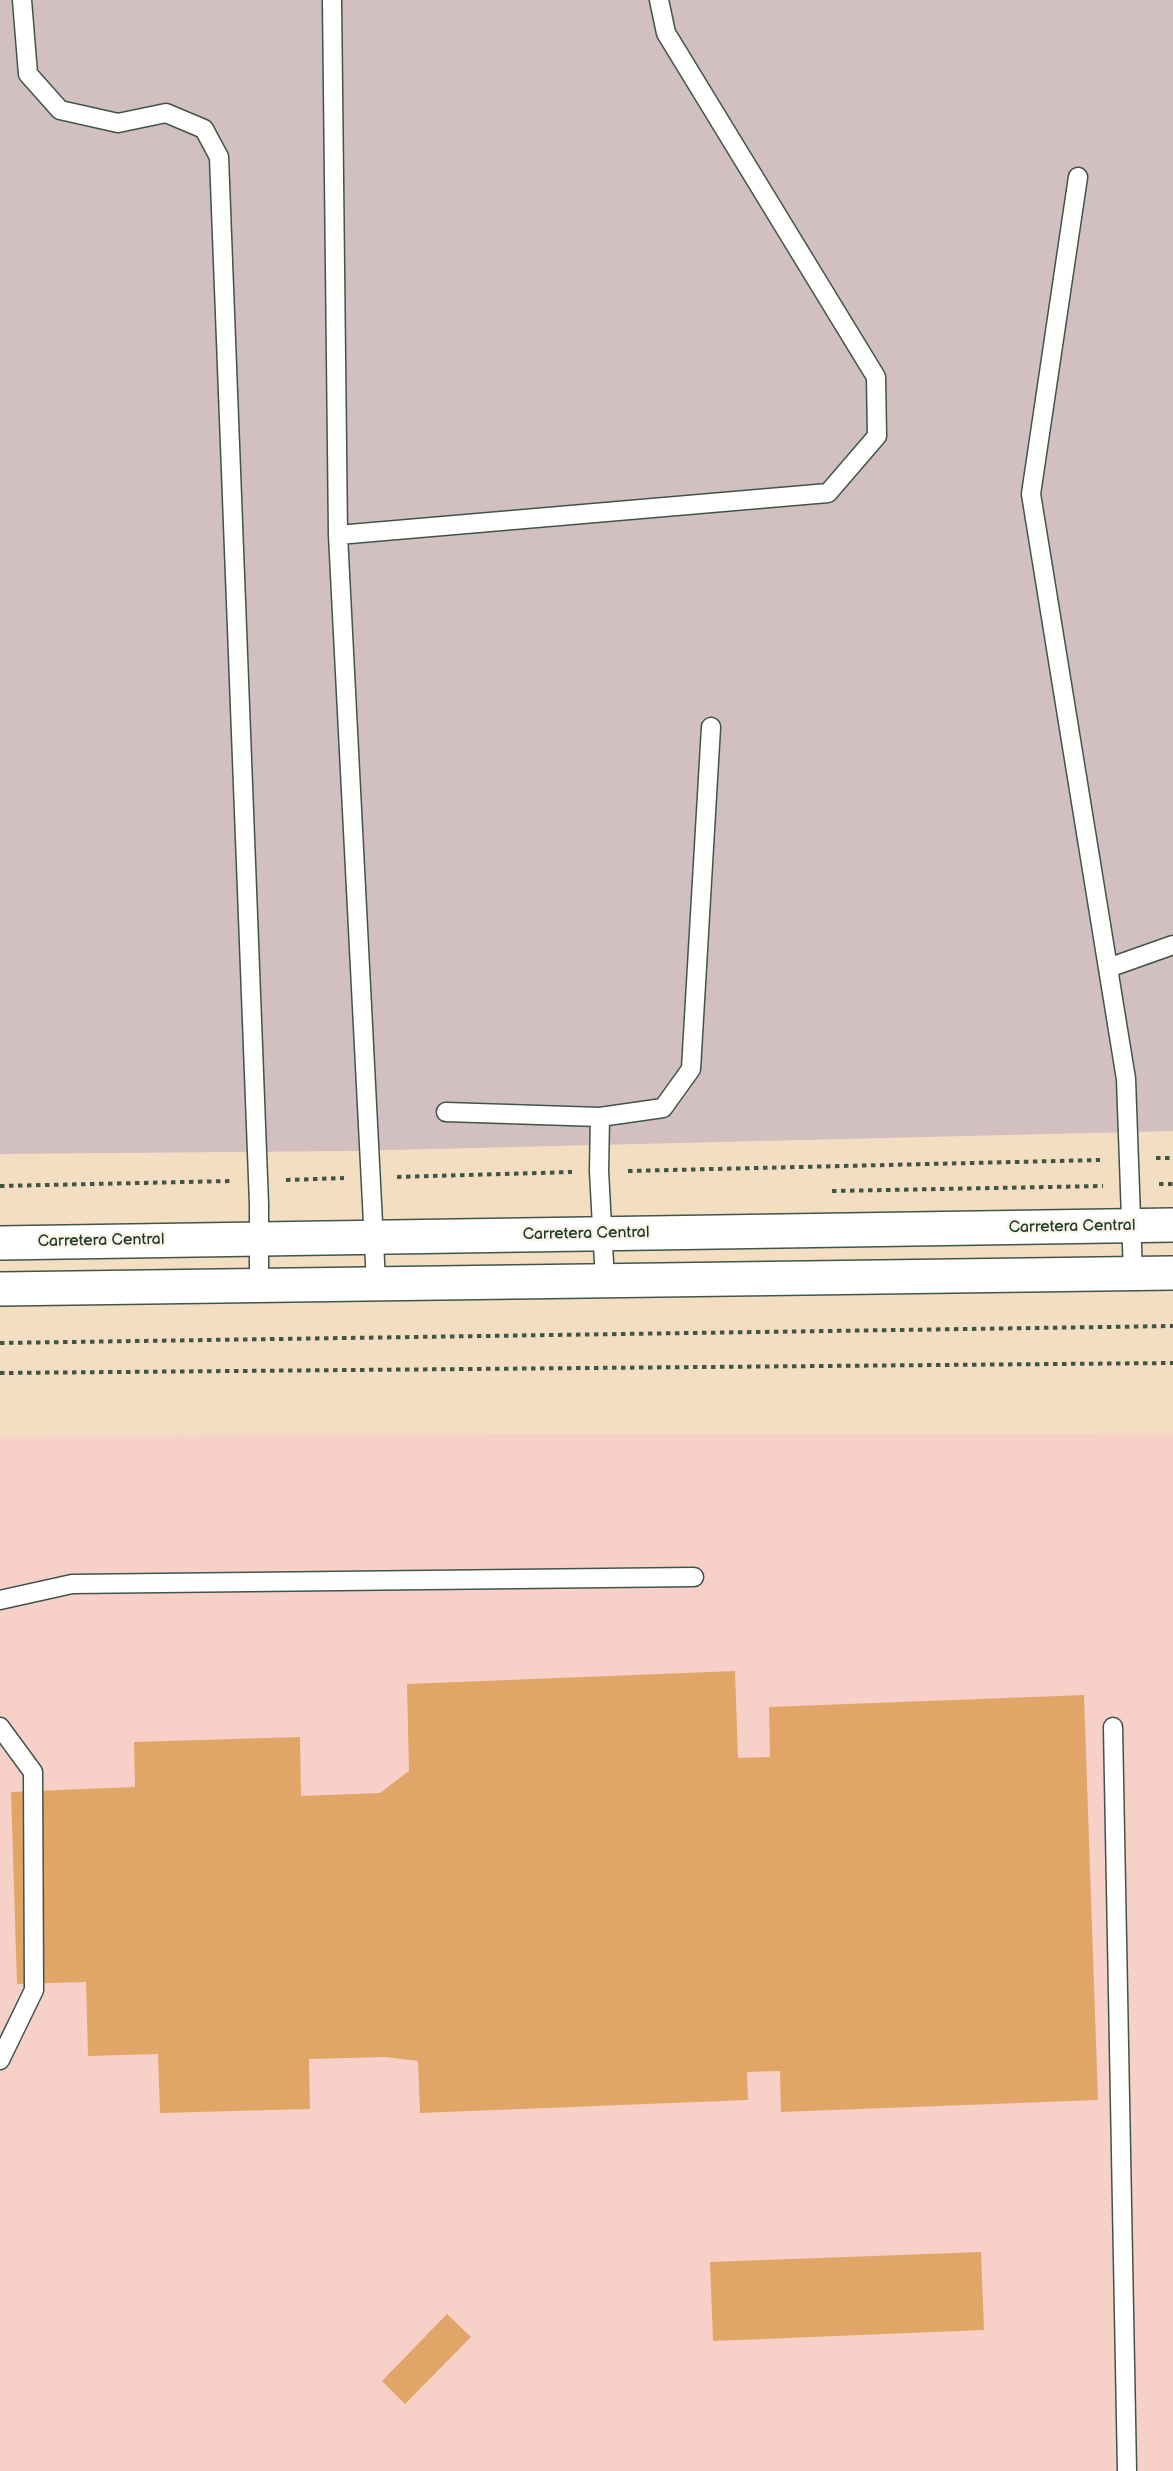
<!DOCTYPE html>
<style>
body{margin:0}
canvas{display:block;background:#f4dec1}
</style>
<canvas width="1173" height="2471"></canvas>
<script>
const c = document.querySelector('canvas').getContext('2d');
c.lineJoin = 'round';
function paint(path, color) {
  c.fillStyle = color;
  c.fill(path, 'evenodd');
}
function strokePath(path, color, width, dash) {
  c.strokeStyle = color;
  c.lineWidth = width;
  c.lineCap = dash ? 'butt' : 'round';
  c.setLineDash(dash || []);
  c.stroke(path);
}
function write(font, color, halo, rows, align = 'center') {
  c.font = font + ' "Balsamiq Sans",sans-serif';
  c.lineWidth = 4.5;
  c.setLineDash([]);
  c.textBaseline = 'middle';
  c.strokeStyle = halo;
  c.fillStyle = color;
  for (const [text, x, y, turn = 0] of rows) {
    c.save();
    c.translate(x, y);
    c.rotate((+turn || 0) * Math.PI / 180);
    c.textAlign = isNaN(turn) ? turn : align;
    if (halo) c.strokeText(text, 0, 0);
    c.fillText(text, 0, 0);
    c.restore();
  }
}
paint(new Path2D(`
 M1173,1433V2471H0V1436Z`), '#f7d1c8');
paint(new Path2D(`
 M0,0H1173V1131L349,1151L0,1154Z`), '#d2bfc0');
paint(new Path2D(`
 M735,1671L738,1758L770,1757L769,1707L1084,1695L1098,2100L781,2112L780,2071L747,2072L748,2100L420,2113L418,2061L386,2057L309,2059L310,2109L160,2113L158,2054L88,2056L86,1982L17,1984L11,1792L135,1787L134,1742L300,1737L301,1796L380,1793L409,1771L407,1684Z
 M981,2252L984,2330L713,2341L710,2262Z
 M447,2314L471,2337L405,2404L382,2381Z`), '#e1a567');
const service = new Path2D(`
 M22,0L28,74L60,110L118,123L166,113L204,129L219,157L259,1204V1284
 M332,0L338,535
 M1078,177L1031,494L1126,1079L1133,1274
 M1108,968L1173,945
 M446,1112L600,1117
 M605,1281L599,1171L600,1117L663,1108L691,1069L711,727
 M376,1282L338,535L828,493L877,436L876,377L666,33L659,0
 M0,1600L72,1584L694,1577
 M0,1727L33,1772L34,1990L0,2060
 M1113,1727L1127,2471`);
const trunk = new Path2D(`
 M0,1243L1173,1225
 M0,1289L1173,1273`);
strokePath(service, '#3f5549', 21);
strokePath(trunk, '#3f5549', 36);
strokePath(new Path2D(`
 M1156,1158H1173
 M628,1171L1100,1160
 M397,1177L572,1172
 M286,1180L344,1178
 M1159,1184H1173
 M0,1186L231,1181
 M832,1191L1103,1186
 M0,1343L1173,1326
 M0,1373L1173,1363`), '#3f5549', 4, [4.5, 4.5]);
strokePath(service, '#fff', 18);
strokePath(trunk, '#fff', 33);
write('16px', '#1f3d34', '#fcf5e5', [
 ["Carretera Central",1072,1227,-1],
 ["Carretera Central",586,1234,-1],
 ["Carretera Central",101,1241,-1]
]);
</script>
